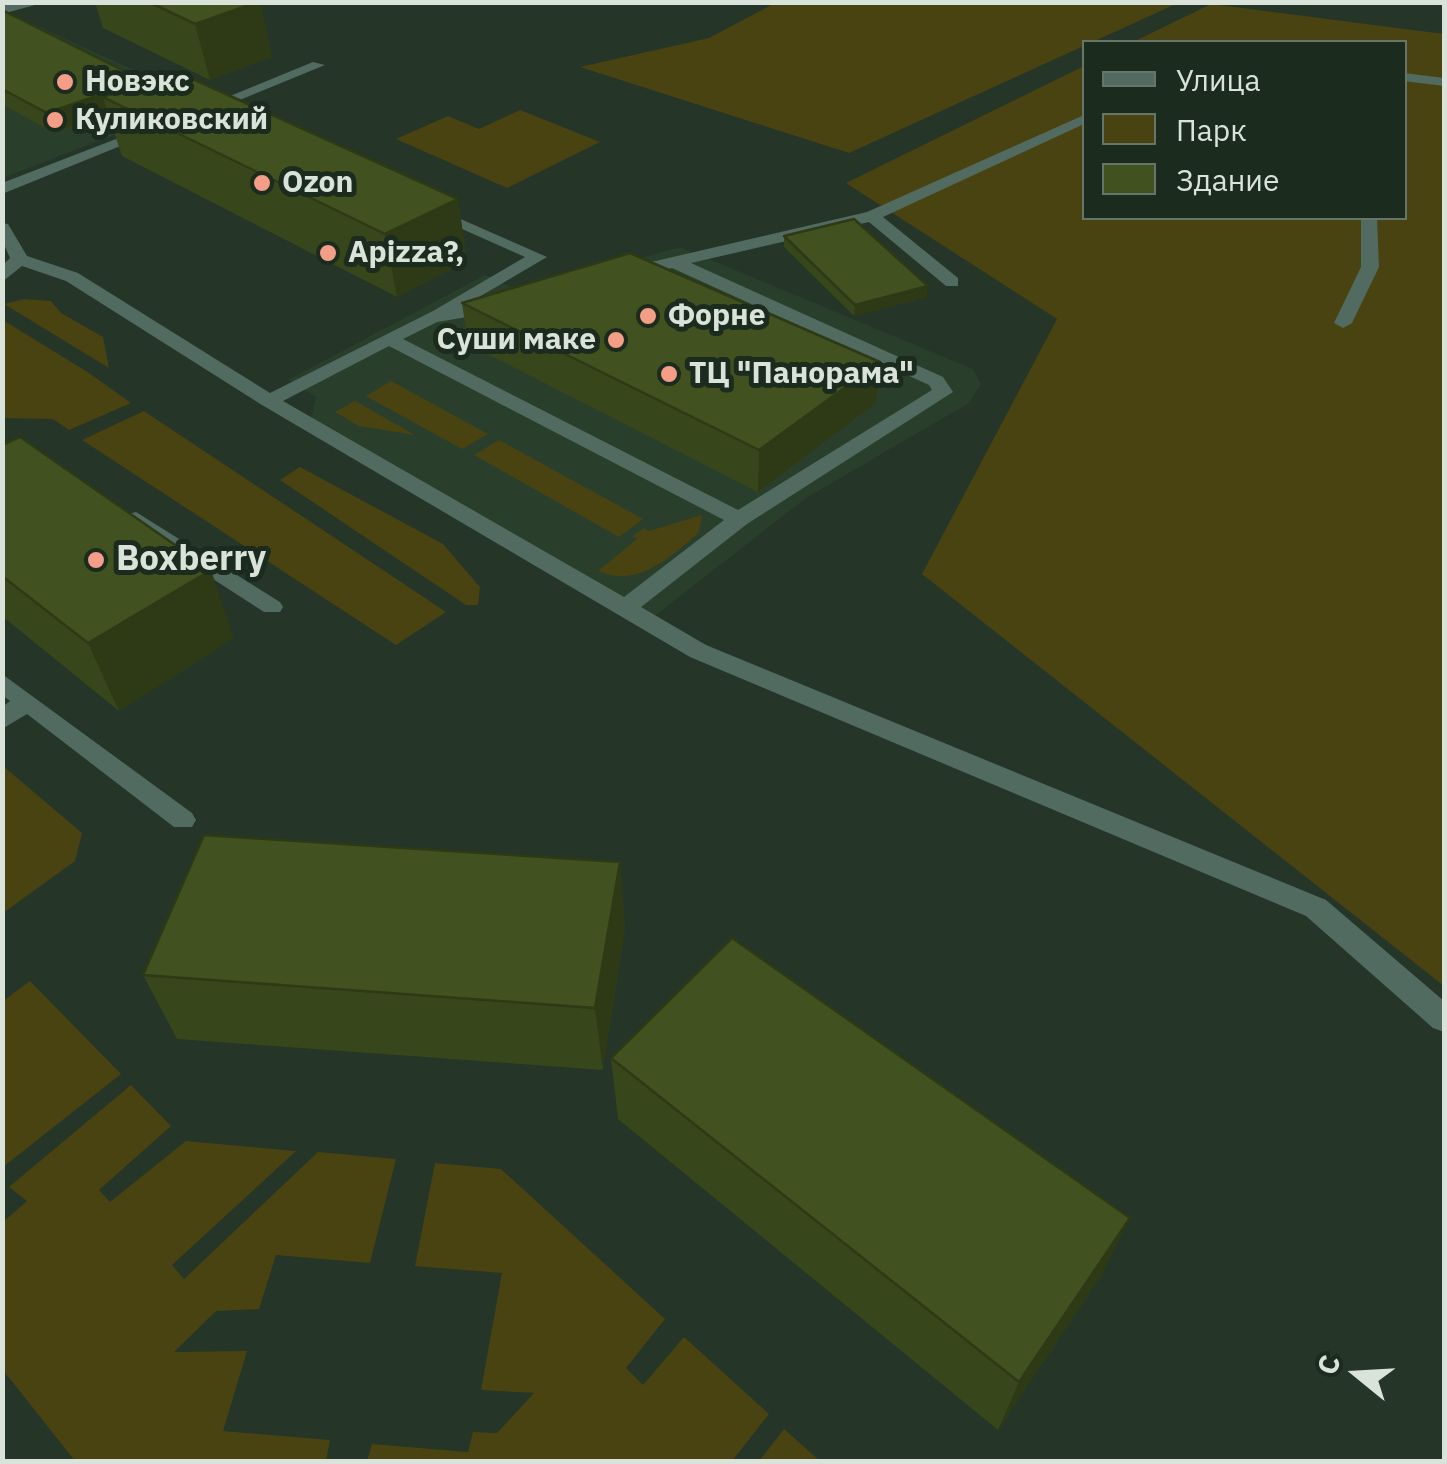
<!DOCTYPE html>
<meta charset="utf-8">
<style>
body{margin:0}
#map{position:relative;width:1447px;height:1464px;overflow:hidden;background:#253527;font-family:"IBM Plex Sans",sans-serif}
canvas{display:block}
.frame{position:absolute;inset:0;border:5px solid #d9e3da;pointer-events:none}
.legend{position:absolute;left:1082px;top:40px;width:325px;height:180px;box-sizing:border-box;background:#1b2b1d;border:2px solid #677569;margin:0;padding:12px 18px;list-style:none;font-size:30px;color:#d9e3da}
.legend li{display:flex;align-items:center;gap:20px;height:50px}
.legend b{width:50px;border:2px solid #677569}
.north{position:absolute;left:1307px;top:1324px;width:100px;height:100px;-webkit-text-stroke:8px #1b2b1d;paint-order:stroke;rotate:288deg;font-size:28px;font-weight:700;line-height:40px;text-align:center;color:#d9e3da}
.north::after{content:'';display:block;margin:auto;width:35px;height:45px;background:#d9e3da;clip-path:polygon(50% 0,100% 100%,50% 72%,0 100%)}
</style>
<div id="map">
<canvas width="1447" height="1464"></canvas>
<div class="frame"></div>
<ul class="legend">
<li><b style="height:12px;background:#516b61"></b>Улица</li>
<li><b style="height:28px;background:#494312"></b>Парк</li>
<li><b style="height:28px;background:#41511f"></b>Здание</li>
</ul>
<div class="north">С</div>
</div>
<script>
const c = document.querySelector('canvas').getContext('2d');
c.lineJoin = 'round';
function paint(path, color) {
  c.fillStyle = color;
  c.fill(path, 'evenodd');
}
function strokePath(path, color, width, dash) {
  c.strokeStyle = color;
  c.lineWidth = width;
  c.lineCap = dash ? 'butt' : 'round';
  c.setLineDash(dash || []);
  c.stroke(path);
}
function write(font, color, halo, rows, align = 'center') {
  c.font = font + ' "IBM Plex Sans",sans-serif';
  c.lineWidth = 10;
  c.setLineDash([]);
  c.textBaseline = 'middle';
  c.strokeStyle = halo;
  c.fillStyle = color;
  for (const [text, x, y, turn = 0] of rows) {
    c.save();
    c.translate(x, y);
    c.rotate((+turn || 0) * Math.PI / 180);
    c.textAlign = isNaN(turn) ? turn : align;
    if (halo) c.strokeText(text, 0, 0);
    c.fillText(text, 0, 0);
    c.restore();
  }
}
paint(new Path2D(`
 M3,10L201,101L3,178Z
 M680,247L973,369L981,384L969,403L806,498L652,618L311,419L316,397L288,380L485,275L521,292Z`), '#293f2c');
paint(new Path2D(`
 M777,2H1178V3L849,153L580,67L709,38Z
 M1211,4L1444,34V986L922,574L1057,319L846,183L1084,66V218H1404V42H1133Z
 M520,110L600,142L507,188L396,139L448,116L479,129Z
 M24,299L51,301L61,313L103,337L109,368L4,304Z
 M3,320L89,373L131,403L69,430L53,419L3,418Z
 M391,381L488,434L462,449L366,396Z
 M355,401L415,435L359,426L335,412Z
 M144,411L446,612L396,645L82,440Z
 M499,440L643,519L619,537L474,455Z
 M300,467L443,544L480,587L478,605H466L280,480Z
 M702,515L699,532C670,558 638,588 598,571L637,539L633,536L644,528L649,531Z
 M3,766L82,833L75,861L3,913Z
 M30,981L121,1074L3,1167V1001Z
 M131,1085L171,1126L99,1190L110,1202L186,1141L296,1151L172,1265L184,1279L318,1152L396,1159L370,1263L276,1255L259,1309L216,1311L174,1352L247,1351L223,1431L330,1440L326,1461H75L3,1370V1222L27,1201L9,1187Z
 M435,1163L501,1169L665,1319L626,1368L643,1385L684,1337L769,1414L732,1461H367L372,1444L468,1452L473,1432L497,1433L534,1393L481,1390L502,1273L415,1266Z
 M784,1429L820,1461H759Z`), '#494312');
paint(new Path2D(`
 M19,2H46L2,14V6Z
 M313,62L325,65L208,113L196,110Z
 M1404,73L1444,78V86L1404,81Z
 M1084,115V124L883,217L958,278V286H946L869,222L691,263L943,377L953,392L747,524L641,607L706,645L1326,900L1444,1001V1032L1433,1028L1306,916L690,657L262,405L66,281L22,266L2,282V266L10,258L2,240V223L8,224L27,256L78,273L270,393L433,311L525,257L424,212L438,209L547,257L462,307L497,302L506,307L503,311L437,322L403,339L738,510L932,390L929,385L672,268L627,278L621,277V269L867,212ZM389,346L724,520L624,597L283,401Z
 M142,129L155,132L2,194V183Z
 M1361,218H1377L1379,267L1352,323L1343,328L1334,323L1361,267Z
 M136,512L280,602L283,607L280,612H264L128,524L125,519L128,514Z
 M2,674L192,813L196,820L192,827H174L27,714L2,729V707L10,701L2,695Z`), '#516b61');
paint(new Path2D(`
 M95,2H260L272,57L210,80L103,28Z
 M2,10L143,82L458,199L467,261L397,297L122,156L108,114L54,133L2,104Z
 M784,236L927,297L854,316L784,247Z
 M462,303L880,362L876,403L758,492L468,344Z
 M2,445L234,638L119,711L2,616Z
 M620,862L625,928L603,1070L177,1039L143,975Z
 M611,1058L1103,1273L998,1430L618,1119Z`), '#38461b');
paint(new Path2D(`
 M260,2L272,57L210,80L195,24Z
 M142,80L148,99L103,97L108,113L54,133L47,113Z
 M458,199L467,261L397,297L385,234Z
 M928,286L927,297L854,316L855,305Z
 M880,362L876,403L758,492L759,450Z
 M211,570L234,638L119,711L88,643Z
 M620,862L625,928L603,1070L595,1008Z
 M1130,1218L1103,1273L998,1430L1019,1382Z`), '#2e3916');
const building = new Path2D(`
 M149,2H258L195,24Z
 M2,10L142,80L47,113L2,89Z
 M175,71L458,199L385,234L103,97Z
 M854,219L928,286L855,305L784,236Z
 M630,253L880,362L759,450L462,303Z
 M20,437L211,570L88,643L2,576V445Z
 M204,835L620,862L595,1008L143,975Z
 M732,938L1130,1218L1019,1382L611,1058Z`);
paint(building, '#41511f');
strokePath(building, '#2e3916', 2.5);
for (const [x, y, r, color] of [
 [65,82,10,"#f49e88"],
 [55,120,10,"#f49e88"],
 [262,183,10,"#f49e88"],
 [328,253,10,"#f49e88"],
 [648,316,10,"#f49e88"],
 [616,340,10,"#f49e88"],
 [669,374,10,"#f49e88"],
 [96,560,10,"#f49e88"]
]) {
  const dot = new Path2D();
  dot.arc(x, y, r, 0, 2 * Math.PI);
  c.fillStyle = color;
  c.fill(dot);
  strokePath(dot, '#1b2b1d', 4);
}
write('bold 30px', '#d9e3da', '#1b2b1d', [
 ["Новэкс",85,82],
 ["Куликовский",75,120],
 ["Ozon",282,183],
 ["Apizza?,",348,253],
 ["Форне",668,316],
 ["Суши маке",596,340,"right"],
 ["ТЦ \"Панорама\"",689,374]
], 'left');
write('bold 35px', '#d9e3da', '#1b2b1d', [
 ["Boxberry",116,560]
], 'left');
</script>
